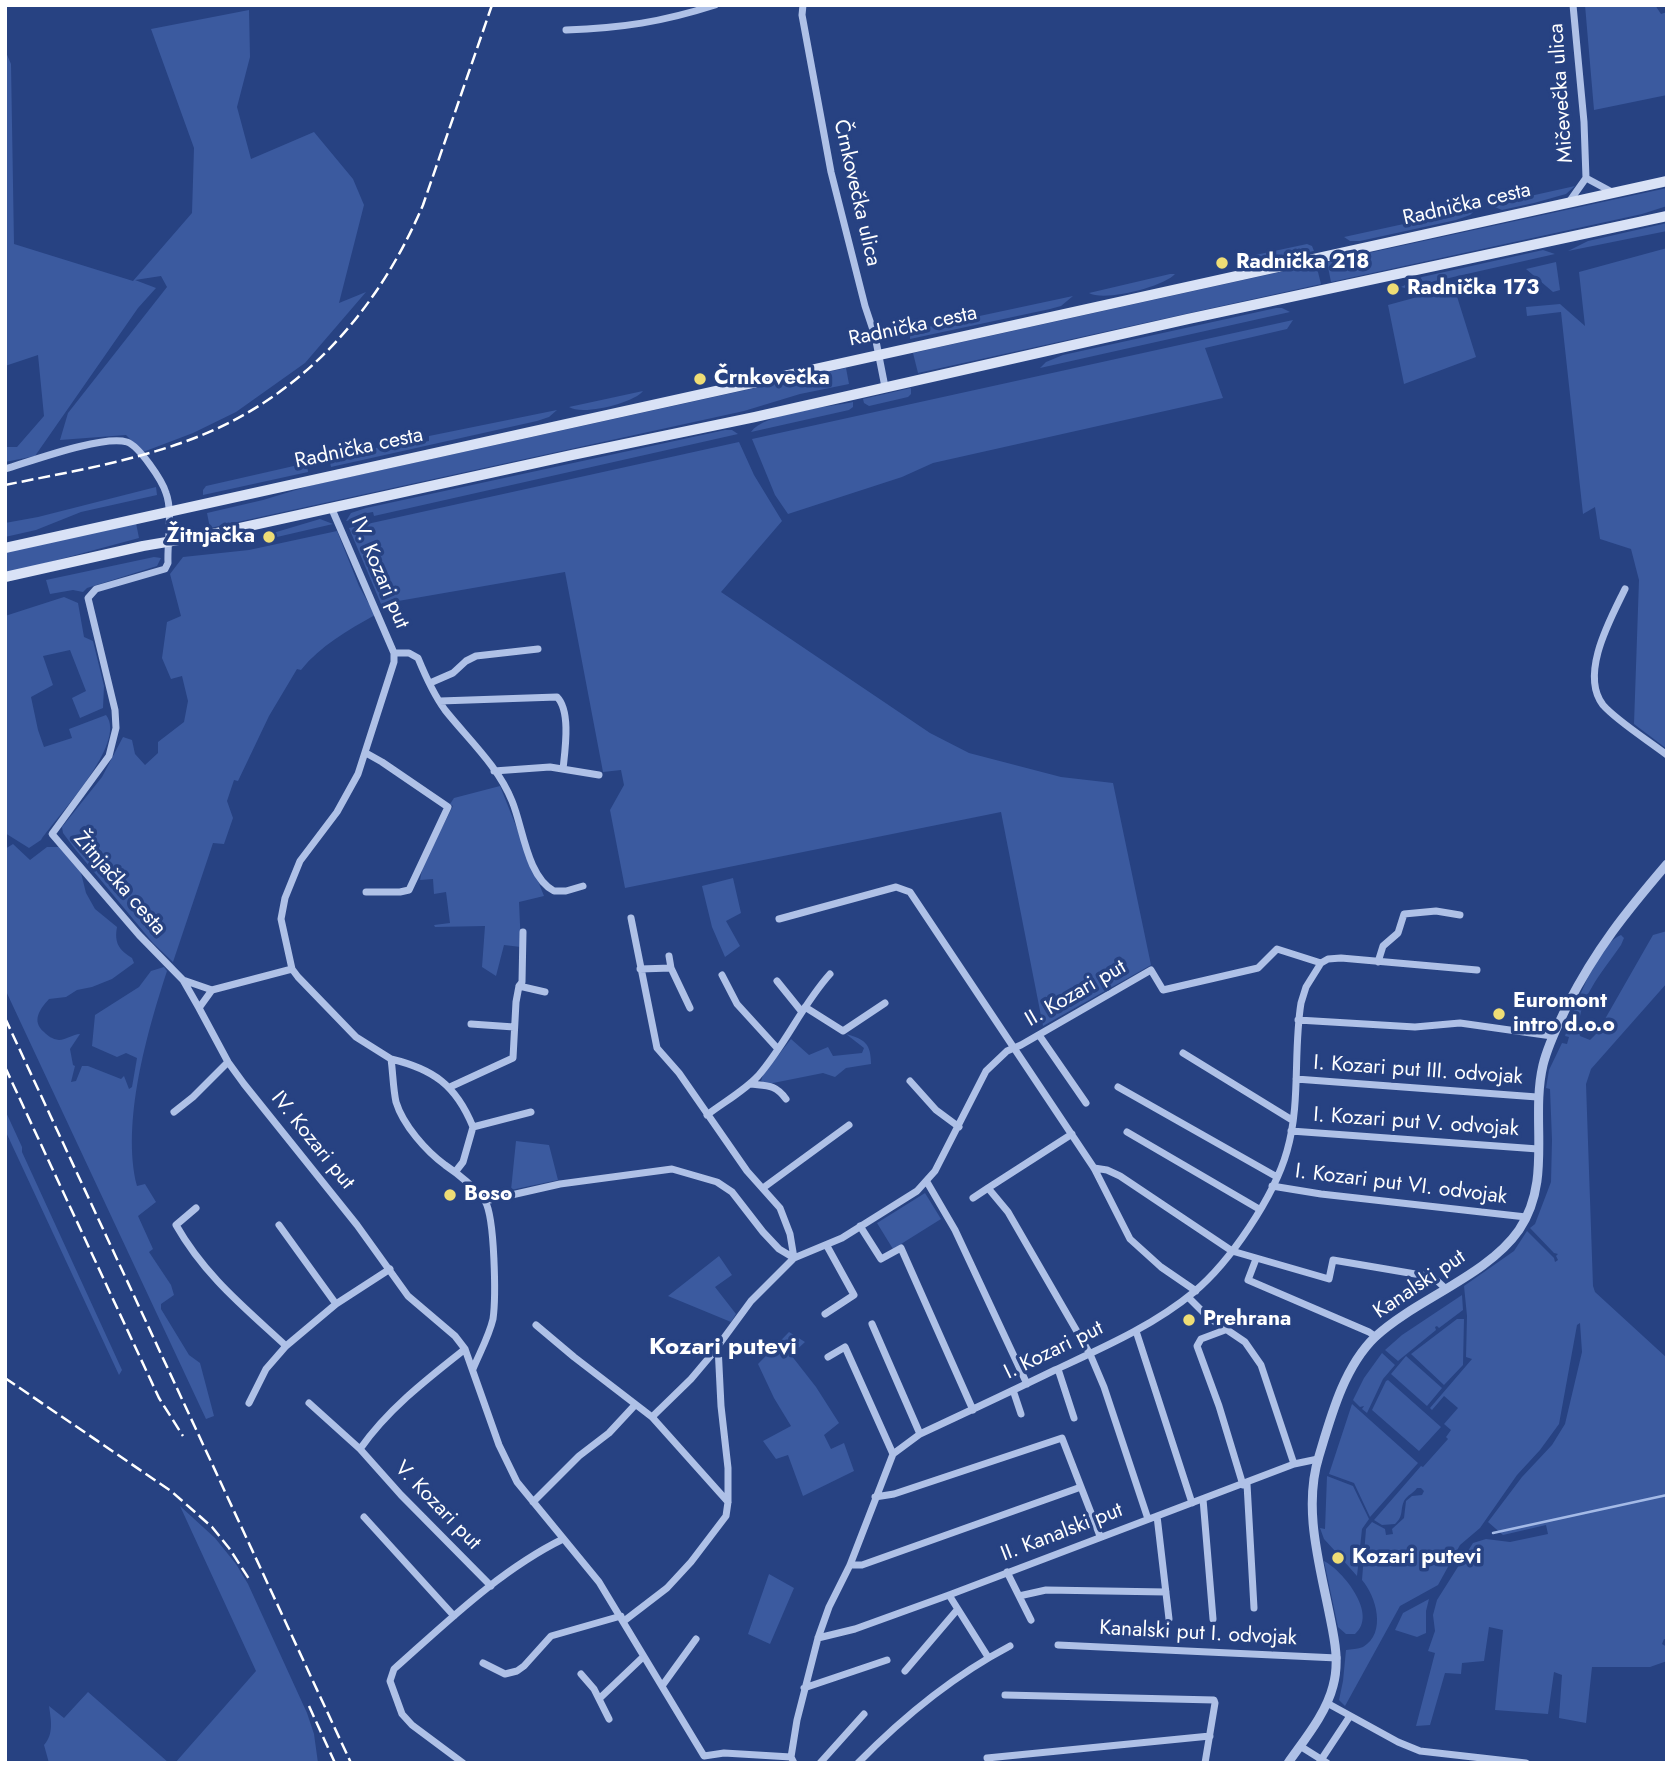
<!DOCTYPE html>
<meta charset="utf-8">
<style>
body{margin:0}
#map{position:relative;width:1672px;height:1768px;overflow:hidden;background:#274282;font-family:Jost,sans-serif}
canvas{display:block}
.frame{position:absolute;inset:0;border:7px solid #fff;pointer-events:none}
</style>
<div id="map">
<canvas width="1672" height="1768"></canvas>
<div class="frame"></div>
</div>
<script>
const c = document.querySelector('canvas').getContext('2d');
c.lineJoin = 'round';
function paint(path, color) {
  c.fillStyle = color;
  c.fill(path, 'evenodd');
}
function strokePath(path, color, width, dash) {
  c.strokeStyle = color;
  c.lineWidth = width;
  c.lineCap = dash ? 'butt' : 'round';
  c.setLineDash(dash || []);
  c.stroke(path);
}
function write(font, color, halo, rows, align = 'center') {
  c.font = font + ' Jost,sans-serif';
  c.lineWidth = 7;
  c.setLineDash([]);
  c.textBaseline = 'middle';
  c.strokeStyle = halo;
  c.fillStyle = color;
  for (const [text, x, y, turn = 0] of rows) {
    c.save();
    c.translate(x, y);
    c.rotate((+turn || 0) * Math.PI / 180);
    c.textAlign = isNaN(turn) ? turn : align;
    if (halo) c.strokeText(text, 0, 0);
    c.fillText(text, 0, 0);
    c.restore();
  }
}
paint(new Path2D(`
 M1585,5H1655L1661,14L1667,12V95L1594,110Z
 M249,10L250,57L237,107L251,159L314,132L353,179L364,205L339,303L366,292L305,363L236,412L193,433L143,452L126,435L60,440L68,413L167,287L161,276L135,280L156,288L138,308L35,456L5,462V447H17L44,416L38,355L5,366V50L11,64L14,244L133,281L192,213L194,148L151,29Z
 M1575,186L1566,194L1534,203L1502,210L1490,205Z
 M1667,188V206L1642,214L1331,282L1327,262Z
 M1477,208L1470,215L1456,220L1360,241H1350L1344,237Z
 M1667,223V231L1568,251L1588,241Z
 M1307,244L1312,246L1314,251L1280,258L1243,262L1246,257Z
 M1667,248V749L1634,724L1639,580L1631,549L1600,539L1595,507L1583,514L1561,312L1527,316L1526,307L1560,304L1585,326L1579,272Z
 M1543,250L1555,254L1405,288L1401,287L1422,277Z
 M1556,262L1560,290L1553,292L1526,269Z
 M1316,264L1321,284L918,373L913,353Z
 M1170,274H1175C1163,287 1104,302 1089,293Z
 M1454,287L1476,357L1404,384L1388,305Z
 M1073,296L1061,306L1050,309L910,339V333L914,330Z
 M1276,308H1282L1290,312L1040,368L1046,362L1063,355Z
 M1293,320L1287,329L1205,348L1223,398L933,463L902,477L788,514L775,495L752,439Z
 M846,368L849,384L800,394L744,411L210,528L207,513L263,500L309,486Z
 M911,388V394L908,397L869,406L864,403L863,399Z
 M643,391C634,403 582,416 569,407Z
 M853,402V407L849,410L751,432C764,413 829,407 853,402Z
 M557,410L549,417L537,421L331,467L329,458L423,438L424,442L429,441V436Z
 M725,430H732L738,434L374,516L373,512L367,513L368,517L346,521L351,513L366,508Z
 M739,442L754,475L782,521L721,592L930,733L969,753L1061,777L1113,783L1151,965L1043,1026L1001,812L625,888L610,810L624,785L621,770L603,772L565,572L381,604L349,528Z
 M307,463L308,472L203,495V490L206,486Z
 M156,487L157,495L81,512L36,530L5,537V523L38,517Z
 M320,519L333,524L277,537L273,533Z
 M136,523L139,538L5,574V552Z
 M337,531L359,586L375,615C348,630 320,646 301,670L297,669L269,716L238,781L234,780L227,801L233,818L224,844L213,843L173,962L153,943L75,849L63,833L62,827L102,777L123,737L132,740L135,754L145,765L158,753V742L184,722L188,701L182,676L171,679L162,658L167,622L181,616L170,574L183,557L249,550Z
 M154,557L161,558L157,566L87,588L83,592L73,590L50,594L46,580Z
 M64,597L78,603L84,637L93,641L104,686L103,708L80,718L72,698L86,691L70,650L43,656L53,685L31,697L38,730L44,747L72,738L69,729L106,715C128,743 57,816 41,840L29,848L5,833V616Z
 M500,786L544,896L519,902L521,947L504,945L496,976L482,967L485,926L435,927L434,925L450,923L446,892L434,894L433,879L420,880L423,865L453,806L450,804L454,798Z
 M13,844L30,860L47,847H59L80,869L86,893L95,909L117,927C114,943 119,950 132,958L134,963L112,979L92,987L77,990L66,997L49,999C40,1009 31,1021 44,1032C48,1036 52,1039 59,1040C66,1040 73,1034 80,1034L70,1049L73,1065L75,1066L71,1082L76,1081L82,1066H88L121,1079L124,1076L129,1089L132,1087L137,1058L126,1053L117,1057L92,1046L95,1015L139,987L151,971L164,967L167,971C147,1032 121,1123 137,1186L145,1184L156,1202L138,1216L153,1249L149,1252L171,1285L174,1295L161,1304V1309L189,1355L200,1363L214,1416L206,1419L5,989V849Z
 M733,878L741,913L726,921L740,946L725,957L712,927L702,886Z
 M1667,931V983L1591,1069L1586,1084L1593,1286L1595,1292L1667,1358V1640L1664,1639L1662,1644L1667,1647V1661L1650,1667H1592L1586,1723L1559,1718L1562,1675L1554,1672L1548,1714L1495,1710L1503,1630L1489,1627L1484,1661L1462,1663L1461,1674L1445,1673L1430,1725L1416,1726L1435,1653L1428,1651L1435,1631L1433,1615L1437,1600L1473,1543L1486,1539L1510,1542L1548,1534L1546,1525L1503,1535L1488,1522L1522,1477L1552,1445L1565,1424L1582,1352L1580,1323L1577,1325L1559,1424L1540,1450L1517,1475L1480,1528L1460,1545L1438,1585L1400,1606L1345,1706L1339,1700L1343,1681L1346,1650C1351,1649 1358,1649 1363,1647C1387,1633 1376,1596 1362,1580L1366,1529L1372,1522L1385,1529L1386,1535L1393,1534L1392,1529L1404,1518L1406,1501L1412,1496L1422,1495L1424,1491L1421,1488H1417C1414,1493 1407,1495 1404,1501C1400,1510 1404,1516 1395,1524L1382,1525L1374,1520L1421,1466L1423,1467L1448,1439L1446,1437L1451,1430L1444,1424L1458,1408L1444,1396L1432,1410L1430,1408L1472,1359L1466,1357L1467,1316L1464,1286L1514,1251L1527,1231L1554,1258L1555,1262L1558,1260L1556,1256L1558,1254L1554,1253L1530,1228L1535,1224L1551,1182L1552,1140L1550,1089L1546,1088L1549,1070L1562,1043L1567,1044L1569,1037L1565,1036L1567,1030C1575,1007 1598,943 1621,935L1624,938L1621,945C1604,970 1573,1004 1580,1036L1590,1040L1597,1033L1653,935Z
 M846,1034C865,1039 871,1044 871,1064L846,1068L835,1077L823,1073L768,1084L761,1081L763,1075L791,1039L809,1055L828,1047L833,1056L862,1053L864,1048Z
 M5,1110L22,1147V1152L122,1370L119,1375L5,1130Z
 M516,1141L549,1145L558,1180L511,1190Z
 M925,1193L941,1219L893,1249L877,1223Z
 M719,1256L732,1275L715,1287L736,1314L731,1322L668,1296Z
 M1462,1295L1463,1310L1439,1328L1437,1326L1435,1327L1436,1330L1398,1361L1385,1350L1402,1335Z
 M1457,1319H1464L1463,1365L1444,1385L1411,1354Z
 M789,1332L805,1342L791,1355L816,1387L839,1423L824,1435L831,1449L844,1443L854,1471L803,1496L788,1455L776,1459L763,1441L791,1426L774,1398L758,1364Z
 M1382,1353L1395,1365L1383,1379L1367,1413L1362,1409L1364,1406L1360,1407L1353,1400L1364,1378Z
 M1406,1356L1442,1388L1427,1406L1391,1374Z
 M1388,1380L1441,1427L1419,1451L1372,1410L1386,1381Z
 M1352,1404L1418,1463L1370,1517L1354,1483L1329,1474Z
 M1327,1476L1353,1486L1369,1519L1362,1529L1357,1576L1342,1559L1344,1556L1337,1550L1335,1551L1324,1539L1320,1528L1325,1529Z
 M180,1506L215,1538L236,1564L248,1584L307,1713L314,1734L318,1763H175L256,1671Z
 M1324,1561C1342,1570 1379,1614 1355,1634H1346L1338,1627Z
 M769,1574L794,1588L770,1644L748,1634Z
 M1429,1599L1426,1611V1633L1417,1637L1395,1630L1403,1613Z
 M88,1692L169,1763H49L44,1745C54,1734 51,1720 49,1706L64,1718Z`), '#3b5a9f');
strokePath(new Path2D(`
 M1493,1533L1667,1495`), '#a4bae7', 2.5);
strokePath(new Path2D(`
 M803,5L802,15L831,172L865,306L875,336L885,387
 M566,30C622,28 662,22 715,5
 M1586,178L1612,192
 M1569,202L1586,178L1584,122L1573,5
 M5,469C32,461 102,435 127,442C139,446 162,480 166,493C173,511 167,544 168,563L165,569L96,589L88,598L115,710L116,728L109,756L52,834L139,935L183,980
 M331,507L394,653V662L358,774L337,812L300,861L285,898L281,919L292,969L298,977L356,1037L391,1059C393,1073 393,1088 396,1102C403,1125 426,1151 445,1165C457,1173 477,1189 485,1201C495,1218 496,1298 493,1319C489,1336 480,1352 473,1369
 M1625,589C1611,618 1579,674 1603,705C1617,721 1649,741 1667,755
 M394,653H409L418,658C425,675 434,695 445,710C468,739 498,766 512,801C523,827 527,877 554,891H566L583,886
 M430,683L453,673L466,661L476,656L538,649
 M440,701L557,697C571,711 565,750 563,769
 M366,753L382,762L448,807L409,890L400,892H366
 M494,771L550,767L599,775
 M631,918L657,1048L679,1073L747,1171L780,1208L790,1234L794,1258
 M779,919L896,887L910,892L1094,1168L1130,1239L1161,1267L1196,1291
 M669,956L671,968L690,1008
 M1378,962L1383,946L1398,933L1404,914L1436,911L1460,915
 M1321,963L1328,959L1341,958L1477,970
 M292,969L212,990L199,1008L228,1062L244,1084L357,1225L408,1296L455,1336L465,1349L499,1445L517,1482L599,1582L704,1756L724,1753L791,1757
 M640,969L671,968
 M722,975L737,1004L778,1049
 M777,981L802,1012
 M519,986L522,982L523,932
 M805,1007L843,1031L885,1003
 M199,1008L183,980L212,990
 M1298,1020L1415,1027L1460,1023L1552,1036
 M471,1024L514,1027
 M1039,1035L1086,1103
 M1183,1053L1292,1120
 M391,1059C433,1069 456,1085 473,1127L463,1162L456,1171
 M1296,1079L1537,1097
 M910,1081L936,1110L959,1127
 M750,1084C767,1086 775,1084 786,1099
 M450,1087L513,1058L516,1002L519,986L545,992
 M1118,1087L1277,1177
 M174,1112L193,1097L228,1062
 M707,1115C724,1102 744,1091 758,1076C786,1044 802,1005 830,974
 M473,1127L531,1112
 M1291,1131L1538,1149
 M1127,1132L1259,1209
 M1094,1168L1107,1170L1120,1176L1232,1251L1329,1279L1333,1260L1433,1277L1446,1289
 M927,1182L955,1230L1027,1384
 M1272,1186L1321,1194L1526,1217
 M763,1188L849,1125
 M988,1188L1072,1134
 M973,1198L988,1188L1008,1212L1090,1354L1104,1387L1148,1519
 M485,1201L560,1184L672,1169L717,1182L732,1192L763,1232L779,1249L794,1258
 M196,1208L176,1225C205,1276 244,1307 286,1346
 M279,1225L336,1304
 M860,1226L881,1259L901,1248L973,1410
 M1256,1259L1248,1280L1369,1332L1376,1337
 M1188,1297L1208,1317L1245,1342L1261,1365L1294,1464
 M825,1314L854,1295L827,1246
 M872,1324L920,1434
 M536,1325L574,1357L652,1417L728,1502
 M1225,1330L1201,1339L1197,1346L1219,1406L1243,1485
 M1136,1331L1192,1503
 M828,1357L845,1347L893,1454
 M1058,1369L1074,1418
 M1013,1390L1021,1414
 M249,1403L266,1369L286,1346L336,1304L390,1269
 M309,1403L360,1449L401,1495L491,1586
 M652,1417L691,1379L718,1347
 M360,1449C388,1409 427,1379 465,1349
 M1247,1484L1254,1608
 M875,1497L894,1494L1062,1438L1100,1536
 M1203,1499L1213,1619
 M533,1502L579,1456L609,1433L635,1405
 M1157,1516L1169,1619
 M364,1517L454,1616
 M850,1565H862L1081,1487
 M1007,1572L1031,1620
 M949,1595L988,1657
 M1019,1596L1046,1590L1166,1592
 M624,1621L667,1588L691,1562L726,1516L728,1502V1468L721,1406L718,1346L751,1301L794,1258L842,1238L917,1191L935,1171L986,1071L1007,1051L1021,1045L1151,970L1163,990L1258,968L1277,949L1321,963
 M818,1638L855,1629L949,1595L1294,1464L1318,1459
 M1058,1645L1337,1658
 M483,1663L505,1674L517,1671L524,1666L551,1636L621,1616
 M905,1671L957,1610
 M581,1674L594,1689L609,1719
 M662,1686L696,1639
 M804,1688L887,1660
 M1005,1695L1214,1700L1215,1703L1205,1763
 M600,1698L643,1657
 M1327,1703L1398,1742L1420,1751L1526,1763
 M1300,1746L1327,1763
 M987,1758L1210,1736
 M463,1763L412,1725L402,1714L390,1681L394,1669C447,1622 500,1570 563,1539
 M794,1763L791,1757L797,1720L818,1638L829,1607L850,1565L893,1454L920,1434C965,1413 1010,1392 1055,1370C1102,1348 1153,1326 1194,1292C1230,1262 1274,1197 1287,1151C1301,1103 1293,1052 1301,1003L1306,987L1321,963
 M820,1763L864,1714
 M858,1763C903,1717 953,1676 1010,1646
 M1319,1763L1350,1716`), '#afc1e7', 7);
strokePath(new Path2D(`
 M1288,1763C1304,1740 1326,1714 1333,1686C1340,1661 1334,1637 1329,1612C1319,1562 1303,1507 1319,1456C1331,1416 1344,1367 1375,1337C1416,1299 1487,1276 1519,1230C1553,1180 1530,1120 1543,1065C1548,1044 1558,1025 1567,1006C1596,949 1626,912 1667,864`), '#afc1e7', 9);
strokePath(new Path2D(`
 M5,548L1667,181
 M5,577L143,546L208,535L572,455L755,417L1188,319L1667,216`), '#d9e2f6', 10);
strokePath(new Path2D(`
 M5,485C64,473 124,463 181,443C297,403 376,315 423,205L492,5
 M5,1018L351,1763
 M5,1067L159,1398L183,1436
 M5,1378L171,1491L212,1527L229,1548L251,1582
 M309,1706L335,1763`), '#fff', 2.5, [12, 5]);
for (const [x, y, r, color] of [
 [1222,263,7,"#efdd75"],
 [1393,289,7,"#efdd75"],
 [700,379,7,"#efdd75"],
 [269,537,7,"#efdd75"],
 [1499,1014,7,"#efdd75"],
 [450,1195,7,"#efdd75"],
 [1189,1320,7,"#efdd75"],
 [1338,1558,7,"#efdd75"]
]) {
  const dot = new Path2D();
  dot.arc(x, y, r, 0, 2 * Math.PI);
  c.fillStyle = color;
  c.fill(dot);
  strokePath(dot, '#274282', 2.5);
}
write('21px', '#fff', '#274282', [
 ["Mičevečka ulica",1562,93,-94],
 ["Črnkovečka ulica",856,193,77],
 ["Radnička cesta",1467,205,-13],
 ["Radnička cesta",913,327,-12],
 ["Radnička cesta",359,449,-12],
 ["IV. Kozari put",379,573,67],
 ["Žitnjačka cesta",119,884,49],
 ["II. Kozari put",1076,994,-30],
 ["I. Kozari put III. odvojak",1418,1071,4],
 ["I. Kozari put V. odvojak",1416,1123,4],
 ["IV. Kozari put",312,1141,51],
 ["I. Kozari put VI. odvojak",1401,1185,7],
 ["Kanalski put",1420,1285,-34],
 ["I. Kozari put",1054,1351,-26],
 ["V. Kozari put",437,1506,46],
 ["II. Kanalski put",1062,1533,-21],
 ["Kanalski put I. odvojak",1198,1634,3]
]);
write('bold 21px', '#fff', '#274282', [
 ["Radnička 218",1236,263],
 ["Radnička 173",1407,289],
 ["Črnkovečka",714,379],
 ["Žitnjačka",255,537,"right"],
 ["Euromont",1513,1002],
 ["intro d.o.o",1513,1026],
 ["Boso",464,1195],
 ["Prehrana",1203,1320],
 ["Kozari putevi",1352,1558]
], 'left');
write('bold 24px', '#fff', '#274282', [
 ["Kozari putevi",723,1348]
]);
</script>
